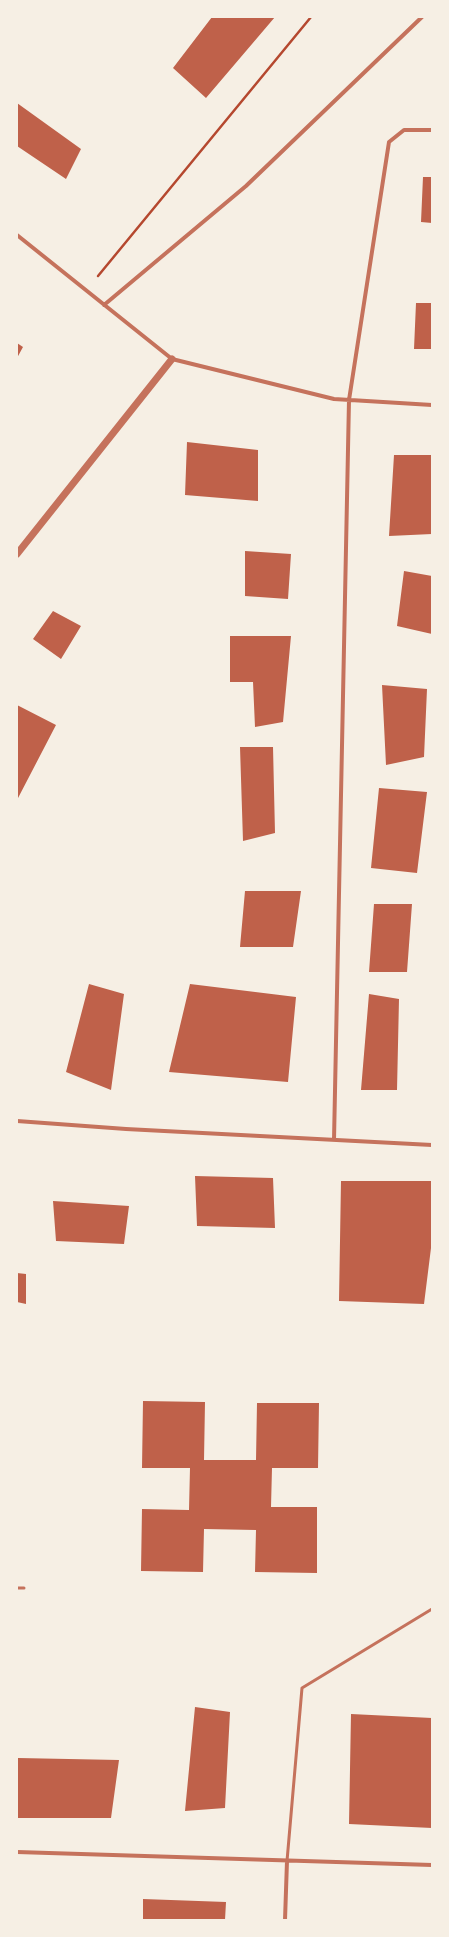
<!DOCTYPE html>
<style>
body{margin:0}
#map{position:relative;width:449px;height:1937px;overflow:hidden;background:#f6efe4;font-family:"PT Sans",sans-serif}
canvas{display:block}
.frame{position:absolute;inset:0;border:18px solid #f6efe4;pointer-events:none}
</style>
<div id="map">
<canvas width="449" height="1937"></canvas>
<div class="frame"></div>
</div>
<script>
const c = document.querySelector('canvas').getContext('2d');
c.lineJoin = 'round';
function paint(path, color) {
  c.fillStyle = color;
  c.fill(path, 'evenodd');
}
function strokePath(path, color, width, dash) {
  c.strokeStyle = color;
  c.lineWidth = width;
  c.lineCap = dash ? 'butt' : 'round';
  c.setLineDash(dash || []);
  c.stroke(path);
}
paint(new Path2D(`
 M212,17H275L206,98L173,68Z
 M17,103L81,149L66,179L17,146Z
 M423,177H432V223L421,222Z
 M416,303H432V349H414Z
 M17,343L23,347L17,358Z
 M187,442L258,450V501L185,495Z
 M394,455H432V534L389,536Z
 M245,551L291,554L288,599L245,596Z
 M404,571L432,576V634L397,626Z
 M53,611L81,626L61,659L33,639Z
 M230,636H291L283,722L255,727L253,682H230Z
 M382,685L427,689L424,757L386,765Z
 M17,705L56,725L17,800Z
 M240,747H273L275,833L243,841Z
 M379,788L427,792L417,873L371,868Z
 M245,891H301L293,947H240Z
 M374,904H412L407,972H369Z
 M89,984L124,994L111,1090L66,1072Z
 M190,984L296,997L288,1082L169,1072Z
 M369,994L399,999L397,1090H361Z
 M195,1176L273,1178L275,1228L197,1226Z
 M341,1181H432V1240L424,1304L339,1301Z
 M53,1201L129,1206L124,1244L56,1241Z
 M17,1273L26,1274V1304L17,1302Z
 M143,1401L205,1402L204,1460H256L257,1403H319L318,1468H272L271,1507H317V1573L255,1572L256,1530L204,1529L203,1572L141,1571L142,1509L189,1510L190,1468H142Z
 M195,1707L230,1712L225,1808L185,1811Z
 M351,1714L432,1718V1828L349,1824Z
 M18,1758L119,1760L111,1818H18Z
 M143,1899L226,1902L225,1920H143Z`), '#bf614a');
strokePath(new Path2D(`
 M98,276L311,17`), '#b5482f', 2.5);
strokePath(new Path2D(`
 M17,1588H24
 M287,1861L302,1688L432,1609`), '#c5725c', 3);
strokePath(new Path2D(`
 M17,235L172,359L334,399L432,405
 M104,305L246,186L422,17
 M17,1121L126,1129L432,1145
 M334,1140L349,400L389,142L404,130H432
 M17,1852L432,1865
 M285,1920L287,1861`), '#c5725c', 4);
strokePath(new Path2D(`
 M17,554L172,359`), '#c5725c', 7);
</script>
